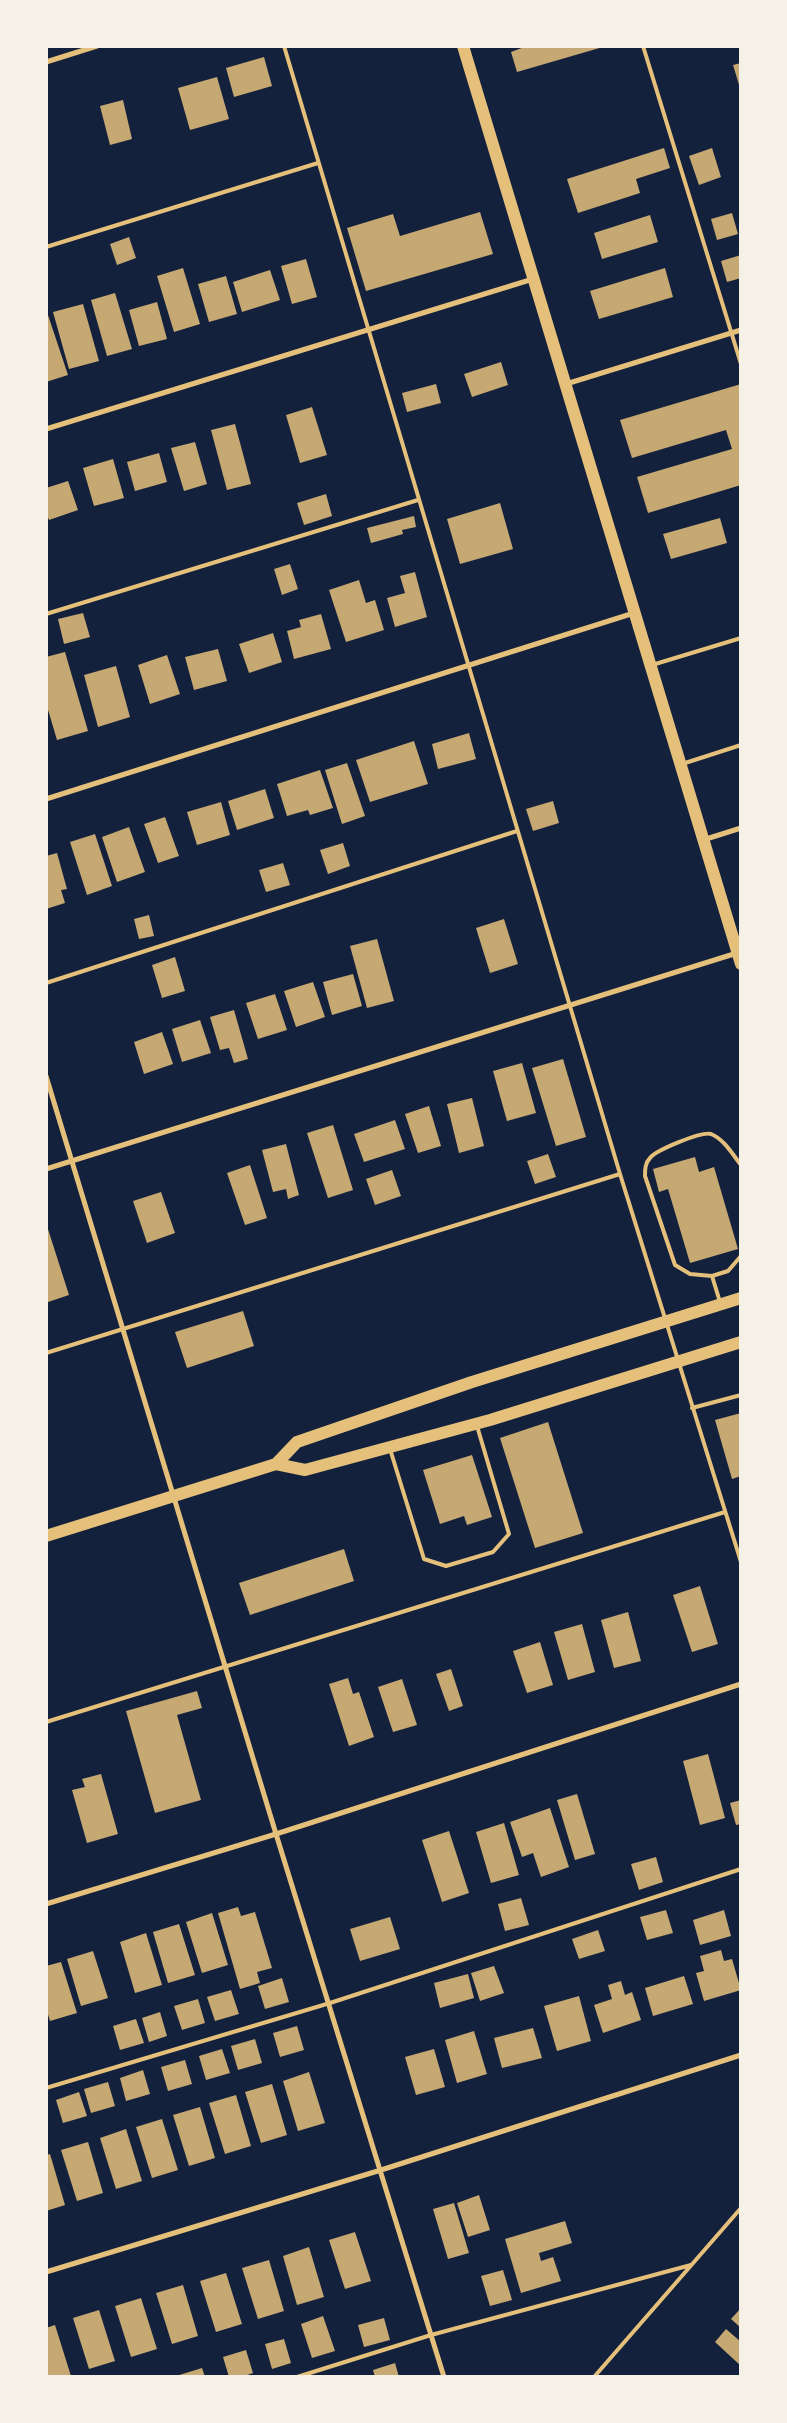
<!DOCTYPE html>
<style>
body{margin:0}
#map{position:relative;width:787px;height:2423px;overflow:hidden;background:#14213d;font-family:Raleway,sans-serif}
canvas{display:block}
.frame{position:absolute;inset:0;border:48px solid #f6f1e7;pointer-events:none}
</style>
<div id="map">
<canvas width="787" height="2423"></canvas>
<div class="frame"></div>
</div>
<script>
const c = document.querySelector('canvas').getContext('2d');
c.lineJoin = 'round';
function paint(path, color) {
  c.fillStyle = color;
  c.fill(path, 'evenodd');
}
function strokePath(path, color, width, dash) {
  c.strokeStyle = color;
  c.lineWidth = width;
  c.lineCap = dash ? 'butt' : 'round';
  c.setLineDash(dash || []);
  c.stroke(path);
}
paint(new Path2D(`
 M527,46H603V47L517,72L511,52Z
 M264,57L272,86L234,97L226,68Z
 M741,63V88H740L733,65Z
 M217,77L229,119L190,130L178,88Z
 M123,100L132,139L110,145L100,106Z
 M664,148L670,168L636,179L640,193L578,213L567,179Z
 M712,148L721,177L699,185L689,156Z
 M480,212L493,254L366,291L347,228L393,214L400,236Z
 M732,213L738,234L717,240L711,219Z
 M650,215L658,242L602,259L594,233Z
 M129,237L136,258L117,265L110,244Z
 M741,255V278L727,282L721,261Z
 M306,259L317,297L292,304L281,266Z
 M183,268L200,324L174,332L157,276Z
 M665,268L673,297L599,319L590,291Z
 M270,270L280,300L242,312L233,282Z
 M226,276L237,314L209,322L198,284Z
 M115,293L132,349L107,356L91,300Z
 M157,302L167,339L139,346L129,310Z
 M83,304L99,361L69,369L53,312Z
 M46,309L68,375L46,382Z
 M501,362L508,385L472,397L464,374Z
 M436,384L441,403L407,412L402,393Z
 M741,384V485L648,513L637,477L732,449L726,430L632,458L620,420Z
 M312,407L327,455L300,463L286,415Z
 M235,424L251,484L227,490L211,430Z
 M195,442L207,484L184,491L171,448Z
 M159,453L167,482L135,491L127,462Z
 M113,459L124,498L94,506L83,468Z
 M68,481L78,510L49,520L46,512V488Z
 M326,494L332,516L304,525L297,503Z
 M500,503L513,549L460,564L447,519Z
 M414,516L416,527L402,530L403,534L371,543L367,528Z
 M720,518L727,543L671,559L663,534Z
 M290,564L298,589L282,595L274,569Z
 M415,572L427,617L395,627L387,598L405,593L400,576Z
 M359,580L366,603L375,600L384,630L346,642L329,590Z
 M83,613L90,637L64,644L58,619Z
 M321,614L331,649L294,659L287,631L301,627L299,620Z
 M273,633L282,662L249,673L239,644Z
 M218,649L227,681L194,690L185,657Z
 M65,652L88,731L57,740L46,703V657Z
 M167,655L180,694L150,704L138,665Z
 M116,666L130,717L98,727L84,675Z
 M469,733L476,759L438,769L432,744Z
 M414,741L428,784L370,802L356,760Z
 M347,763L365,816L342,824L325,770Z
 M320,770L333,808L310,815L308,810L287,816L277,784Z
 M265,789L274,818L237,830L228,801Z
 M553,801L559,823L533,831L526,809Z
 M221,802L230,835L197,845L187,812Z
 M165,817L179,856L158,863L144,824Z
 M129,827L145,872L117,882L102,837Z
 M95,834L112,886L87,895L70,842Z
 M343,843L350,866L328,874L320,850Z
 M57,853L67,889L61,890L65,903L46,909V856Z
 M283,863L290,885L266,892L259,870Z
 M149,915L154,936L139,939L134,919Z
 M504,919L518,964L490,973L476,928Z
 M377,939L394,1001L367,1008L350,946Z
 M175,957L185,991L162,998L152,965Z
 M353,974L362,1006L332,1015L323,982Z
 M313,982L325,1017L296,1027L284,991Z
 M275,994L287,1030L258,1039L246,1003Z
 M234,1010L248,1059L234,1063L229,1048L220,1050L210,1017Z
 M200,1020L211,1053L182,1062L172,1029Z
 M162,1032L173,1064L144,1074L134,1042Z
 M563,1059L586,1137L556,1146L532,1068Z
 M522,1063L536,1113L507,1121L493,1071Z
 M472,1098L484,1146L459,1153L447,1104Z
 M429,1106L441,1146L418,1153L405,1114Z
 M395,1120L405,1149L364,1162L354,1134Z
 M333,1125L353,1190L328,1198L307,1133Z
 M286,1144L299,1195L288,1199L286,1189L273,1192L262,1150Z
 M548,1154L556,1177L535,1184L527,1161Z
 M695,1157L699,1172L714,1167L738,1249L690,1263L668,1189L659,1192L653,1169Z
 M250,1165L267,1218L245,1225L227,1173Z
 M392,1170L401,1196L375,1205L366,1179Z
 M161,1192L175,1233L147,1243L133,1201Z
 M47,1226L69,1295L48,1302L46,1298Z
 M243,1311L254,1346L187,1368L175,1332Z
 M741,1413V1476L732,1479L715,1420Z
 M548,1422L583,1533L535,1548L500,1438Z
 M472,1455L492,1517L467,1525L464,1516L440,1524L423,1470Z
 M344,1549L354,1581L250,1615L239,1583Z
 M700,1586L718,1644L692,1652L673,1595Z
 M628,1612L641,1661L614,1668L601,1620Z
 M582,1624L595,1672L568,1680L554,1632Z
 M540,1642L553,1685L527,1693L513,1651Z
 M451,1669L463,1706L449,1711L436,1674Z
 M348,1678L353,1694L359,1692L374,1737L349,1746L329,1684Z
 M402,1679L417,1725L393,1732L378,1687Z
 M197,1691L202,1708L177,1715L201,1800L155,1813L126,1711Z
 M708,1754L725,1818L700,1825L683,1761Z
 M101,1774L118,1834L87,1843L72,1790L85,1787L82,1779Z
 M577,1794L595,1854L575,1860L557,1800Z
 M741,1800V1824L736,1825L730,1803Z
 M550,1808L569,1867L541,1877L533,1853L522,1857L510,1822Z
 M504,1823L519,1875L491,1883L476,1832Z
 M449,1831L469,1893L442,1902L422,1840Z
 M656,1857L663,1882L639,1890L631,1864Z
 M521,1898L529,1925L505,1931L498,1904Z
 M238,1907L241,1916L255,1912L272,1968L257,1972L260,1983L240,1989L218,1913Z
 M666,1910L673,1933L647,1940L640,1917Z
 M724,1910L731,1936L700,1945L693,1920Z
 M212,1913L228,1965L202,1973L186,1922Z
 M390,1917L400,1949L360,1961L350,1929Z
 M179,1924L195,1975L168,1983L153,1932Z
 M598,1930L605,1951L579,1959L572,1939Z
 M146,1933L162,1985L135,1993L120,1942Z
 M721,1950L724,1961L732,1959L741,1990L704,2001L696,1973L704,1971L700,1956Z
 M93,1951L108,1998L81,2006L67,1959Z
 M61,1962L77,2013L50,2021L46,2008V1966Z
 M494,1966L504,1993L480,2001L471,1973Z
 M468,1974L474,1998L440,2008L434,1983Z
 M684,1976L693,2004L653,2016L645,1988Z
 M282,1978L289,2002L265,2009L258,1986Z
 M621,1981L625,1995L632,1992L641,2020L603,2033L594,2005L612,1999L608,1985Z
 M231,1990L239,2014L215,2021L207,1997Z
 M579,1996L591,2041L557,2051L544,2006Z
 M198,1999L205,2023L182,2030L174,2006Z
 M160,2012L167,2036L149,2042L142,2018Z
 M136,2019L144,2043L120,2050L113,2026Z
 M297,2026L304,2050L280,2057L273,2033Z
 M533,2028L542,2058L502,2068L494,2038Z
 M474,2031L487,2074L457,2083L445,2040Z
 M255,2039L262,2063L238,2070L231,2046Z
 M222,2049L230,2073L206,2080L199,2056Z
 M434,2049L445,2087L416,2095L405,2057Z
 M185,2060L192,2084L168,2091L161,2067Z
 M143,2070L150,2094L126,2101L120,2078Z
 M309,2072L325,2123L298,2131L283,2081Z
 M108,2082L115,2106L91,2113L84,2089Z
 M272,2084L287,2135L261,2143L245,2092Z
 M79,2092L87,2116L63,2123L56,2100Z
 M236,2095L251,2146L225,2154L209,2103Z
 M200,2107L215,2158L189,2166L173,2115Z
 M162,2119L178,2170L152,2178L136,2127Z
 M126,2129L142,2181L116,2189L100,2138Z
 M88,2142L103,2193L77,2201L61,2150Z
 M50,2154L65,2205L46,2211V2155Z
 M479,2195L490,2230L468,2237L457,2203Z
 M454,2203L469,2253L448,2259L433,2209Z
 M565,2221L572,2243L539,2253L541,2261L553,2257L561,2281L521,2293L505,2239Z
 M355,2232L371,2281L345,2289L329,2240Z
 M309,2247L324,2297L297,2305L283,2256Z
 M269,2260L284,2311L258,2319L242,2268Z
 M503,2270L512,2300L490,2306L481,2276Z
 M226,2273L242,2324L216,2332L200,2281Z
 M183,2285L198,2336L172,2344L156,2293Z
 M141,2298L157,2349L131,2357L115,2306Z
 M741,2308V2328L731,2319Z
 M99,2310L115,2361L89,2369L73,2318Z
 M323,2316L335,2351L312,2358L301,2324Z
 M384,2318L390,2340L364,2347L358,2325Z
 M55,2325L71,2376L68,2377H46V2328Z
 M726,2329L741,2342V2366L715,2342Z
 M284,2339L291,2363L272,2369L265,2344Z
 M246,2350L253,2373L242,2377H229L223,2357Z
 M395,2363L399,2377H375L373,2370Z
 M202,2368L205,2377H176V2376Z`), '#c6a872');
strokePath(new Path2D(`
 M284,46L620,1174L741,1562
 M643,46L741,364
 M46,247L318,163
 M46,614L418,500
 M652,665L741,638
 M682,764L741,745
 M46,983L517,831
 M712,1276L690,1274L675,1265L645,1176C645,1170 645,1163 650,1158C656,1150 702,1131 711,1134C724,1139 733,1155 741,1165
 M720,1302L712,1276L728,1271L741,1256
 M46,1353L620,1174
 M692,1408L741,1395
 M390,1449L424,1559L446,1566L493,1552L509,1534L477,1426
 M46,1722L725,1512
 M46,2088L330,2003L741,1869
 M297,2377L431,2335L691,2265
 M594,2377L741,2208`), '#e5c07b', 4);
strokePath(new Path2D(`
 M46,62L97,46
 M566,384L741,330
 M46,429L533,279
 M46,799L634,613
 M703,840L741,828
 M46,1076L276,1834L444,2377
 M46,1169L737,953
 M46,1904L276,1834L741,1684
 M46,2272L381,2170L741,2055`), '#e5c07b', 5);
strokePath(new Path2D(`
 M463,46L741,964
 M276,1464L305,1470L490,1420L741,1342
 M46,1536L276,1464L297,1442L472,1382L741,1298`), '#e5c07b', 12);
</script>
